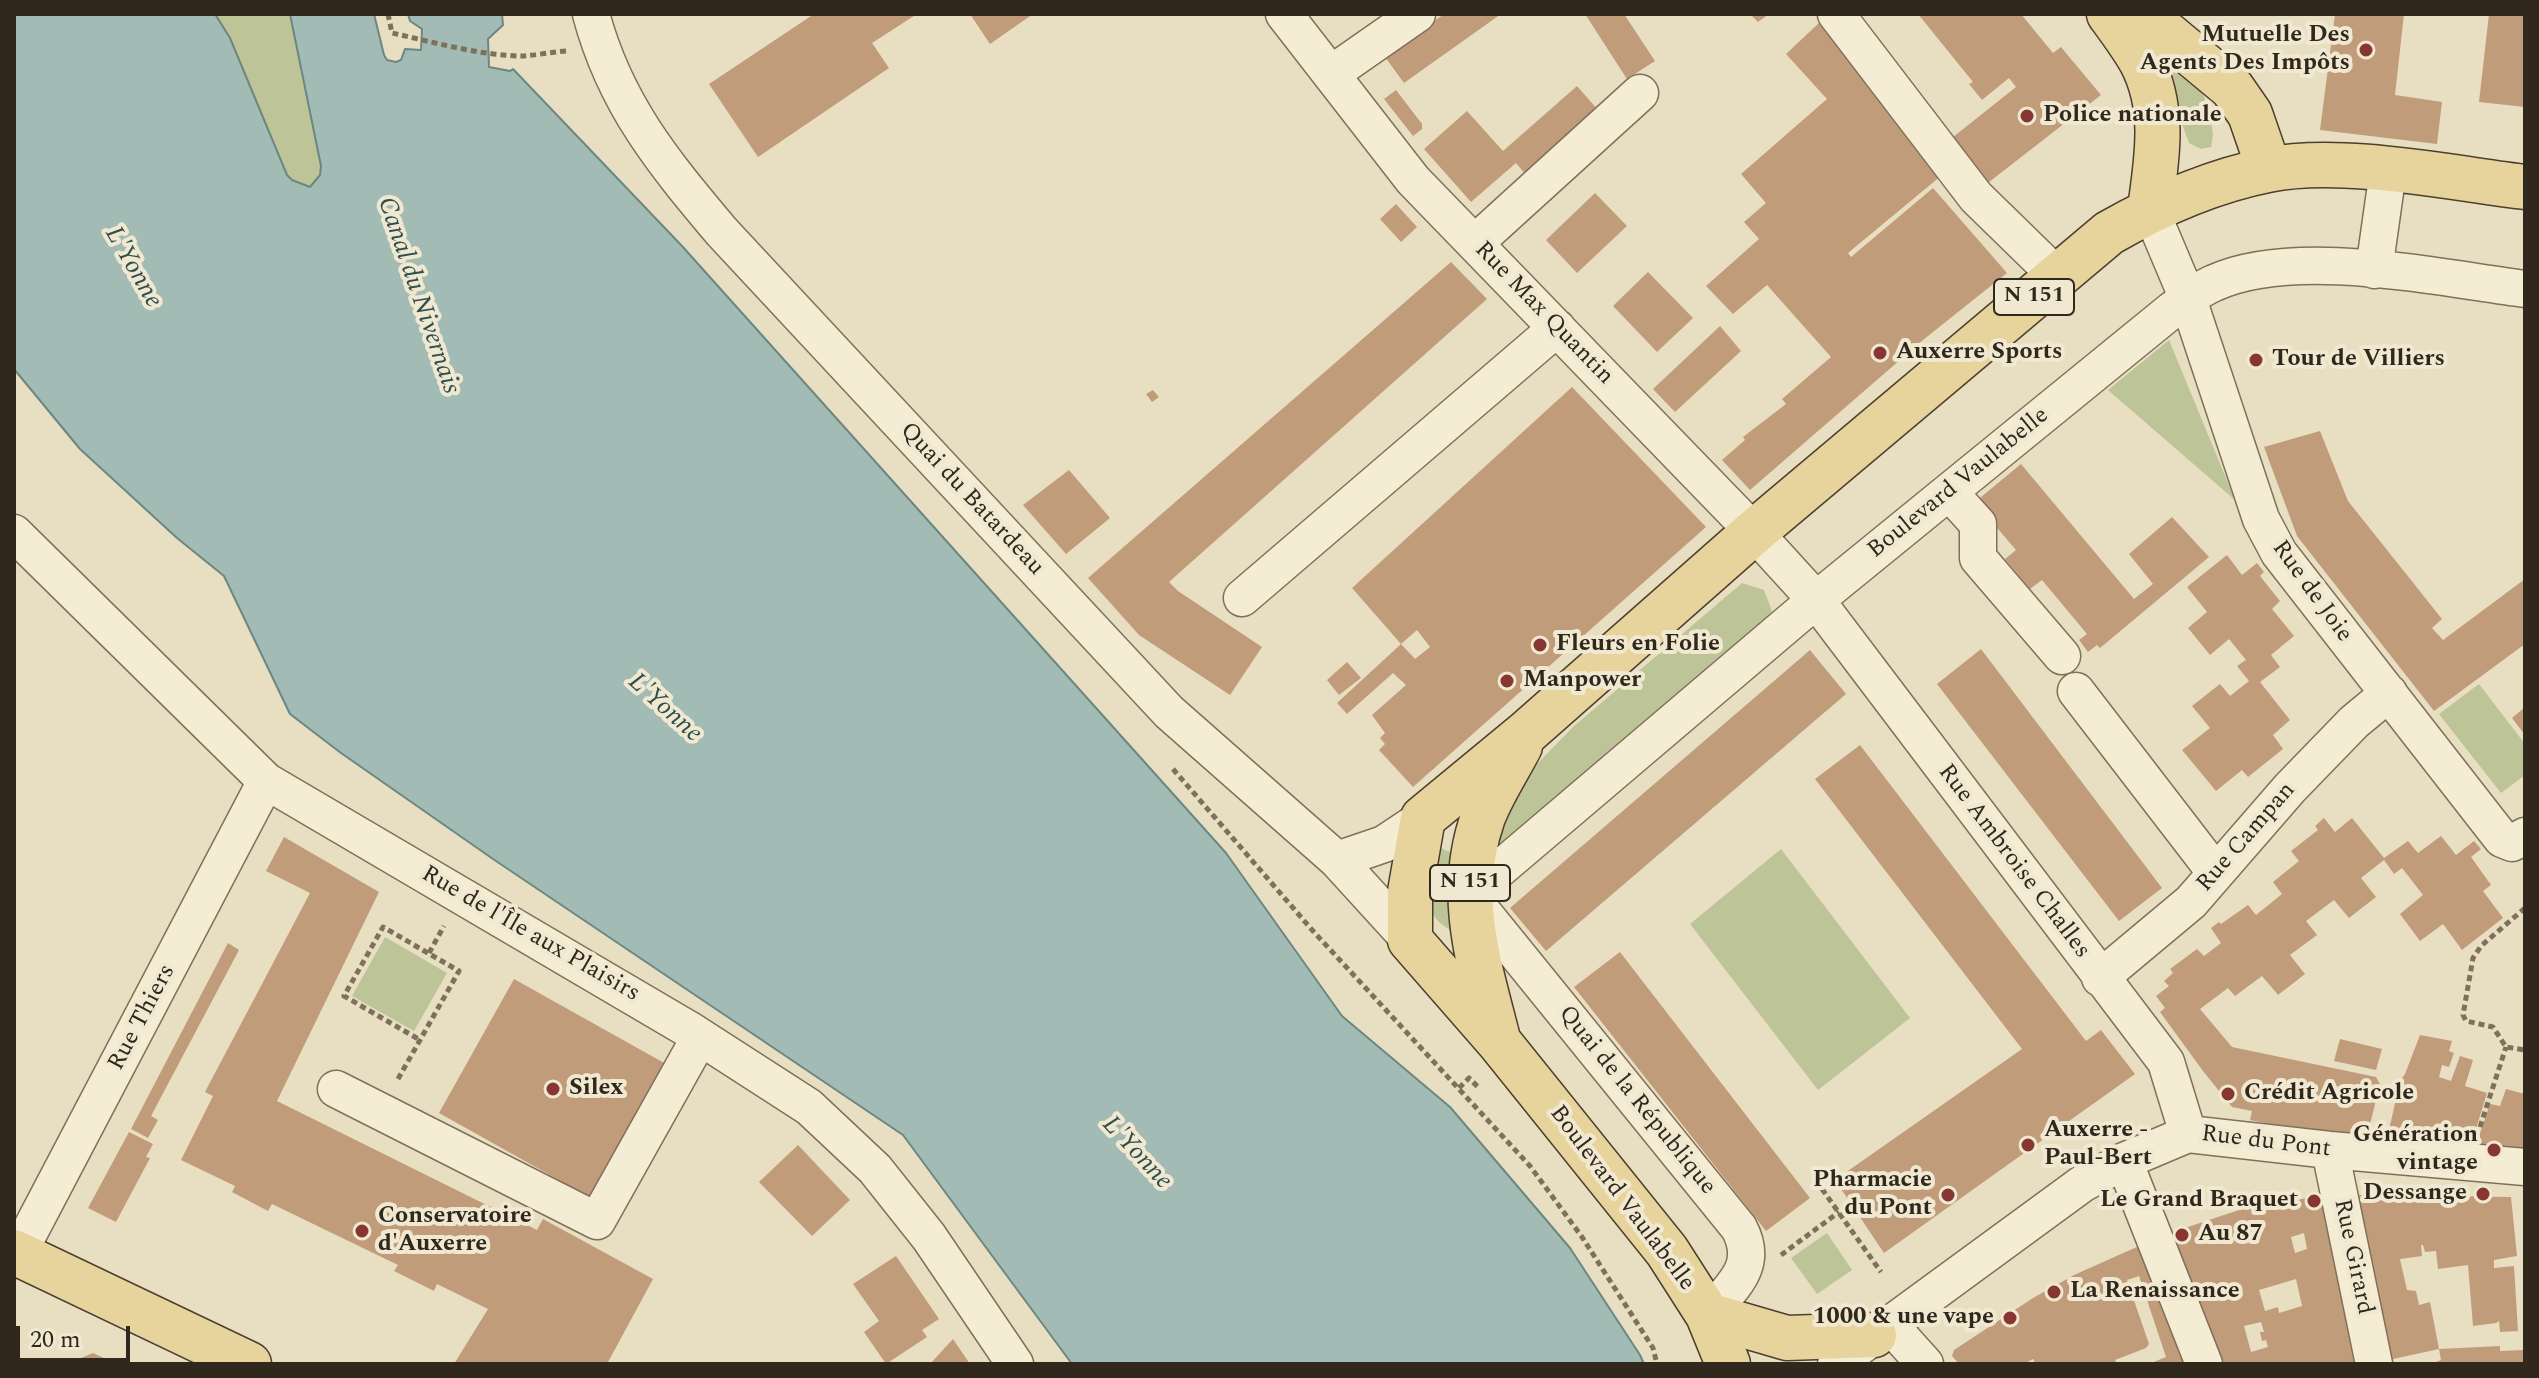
<!DOCTYPE html>
<meta charset="utf-8">
<style>
body{margin:0}
#map{position:relative;width:2539px;height:1378px;overflow:hidden;background:#e8dec1;font-family:Spectral,serif}
canvas{display:block}
.frame{position:absolute;inset:0;border:16px solid #30281d;pointer-events:none}
.scale{position:absolute;left:16px;top:1326px;width:114px;height:36px;box-sizing:border-box;border:4px solid #30281d;border-top:0;padding-left:10px;font-size:24px;line-height:28px;white-space:nowrap;color:#30281d;-webkit-text-stroke:6px #f0e8d0;paint-order:stroke}
</style>
<div id="map">
<canvas width="2539" height="1378"></canvas>
<div class="frame"></div>
<div class="scale">20 m</div>
</div>
<script>
const c = document.querySelector('canvas').getContext('2d');
c.lineJoin = 'round';
function paint(path, color) {
  c.fillStyle = color;
  c.fill(path, 'evenodd');
}
function strokePath(path, color, width, dash) {
  c.strokeStyle = color;
  c.lineWidth = width;
  c.lineCap = dash ? 'butt' : 'round';
  c.setLineDash(dash || []);
  c.stroke(path);
}
function write(font, color, halo, rows, align = 'center') {
  c.font = font + ' Spectral,serif';
  c.lineWidth = 8;
  c.setLineDash([]);
  c.textBaseline = 'middle';
  c.strokeStyle = halo;
  c.fillStyle = color;
  for (const [text, x, y, turn = 0] of rows) {
    c.save();
    c.translate(x, y);
    c.rotate((+turn || 0) * Math.PI / 180);
    c.textAlign = isNaN(turn) ? turn : align;
    if (halo) c.strokeText(text, 0, 0);
    c.fillText(text, 0, 0);
    c.restore();
  }
}
paint(new Path2D(`
 M215,14H290L321,166L320,175L311,187L292,180L287,175L230,38Z
 M2155,50L2173,54L2203,94L2210,114L2213,135L2211,147L2201,149L2189,143Z
 M2169,340L2235,500L2108,390Z
 M1742,583L1764,590L1772,611L1766,622L1502,849L1496,846L1498,835L1533,768L1573,727Z
 M2479,684L2525,744V775L2501,793L2439,714Z
 M1438,847L1455,854L1456,924L1450,930L1440,923L1425,906Z
 M1781,849L1910,1018L1818,1090L1690,924Z
 M385,937L447,973L414,1031L352,996Z
 M1827,1233L1852,1270L1817,1294L1791,1258Z`), '#bdc497');
const water = new Path2D(`
 M14,14H215L230,38L287,175L292,180L310,187L320,175L321,166L290,14H374L384,55L387,60L396,62L401,60L405,49L421,50L422,29L410,21L408,14H502L503,25L488,39L489,67L510,71L513,69L682,246L1226,853L1342,1016L1450,1107L1570,1248L1640,1355L1644,1364H1072L903,1135L493,859L341,753L290,714L224,576L177,538L80,449L14,369Z`);
paint(water, '#a3bbb5');
strokePath(water, '#6c8782', 2);
paint(new Path2D(`
 M814,14H917L872,43L889,68L758,157L709,84Z
 M970,14H1033L990,44Z
 M1444,14H1501L1404,83L1385,57Z
 M1585,14H1624L1655,61L1627,79Z
 M1750,14H1769L1758,22Z
 M1918,14H2021L2053,53L2061,47L2101,95L1984,186L1948,141L2016,87L2009,78L1982,100L1969,84L1973,82Z
 M2335,14H2404L2395,95L2442,102L2437,144L2320,130Z
 M2489,14L2525,15V107L2479,102Z
 M1819,23L1942,175L1848,253L1851,257L1933,188L2007,273L1923,340L1750,490L1722,460L1745,440L1743,437L1786,404L1782,399L1831,357L1767,285L1733,314L1706,286L1759,239L1744,222L1766,203L1741,174L1827,99L1786,54Z
 M1577,86L1598,110L1526,175L1516,163L1471,202L1424,149L1467,111L1503,151Z
 M1396,90L1422,124V129L1413,136L1384,99Z
 M1595,193L1627,226L1577,273L1546,240Z
 M1396,204L1417,227L1401,242L1380,219Z
 M1451,262L1487,299L1169,582L1178,591L1262,647L1230,695L1139,635L1088,578Z
 M1648,272L1693,318L1657,352L1613,306Z
 M1720,326L1741,351L1675,412L1653,389Z
 M1572,387L1706,527L1413,787L1379,750L1385,744L1380,738L1385,733L1372,715L1406,685L1393,673L1347,714L1337,703L1401,644L1352,588ZM1417,630L1430,647L1415,659L1401,644Z
 M1153,390L1159,397L1152,402L1146,394Z
 M2320,431L2348,501L2442,619L2432,628L2443,640L2525,579V644L2434,711L2297,536L2264,447Z
 M2021,464L2134,599L2153,584L2129,554L2172,517L2209,557L2100,648L2097,645L2088,652L2079,640L2087,634L2042,580L2030,589L2005,559L2016,550L1975,502Z
 M1069,470L1110,518L1066,554L1023,505Z
 M2227,555L2242,575L2257,563L2264,572L2260,576L2280,601L2272,609L2294,636L2271,655L2280,667L2260,682L2290,720L2273,735L2283,749L2248,777L2242,770L2216,791L2182,750L2210,728L2192,706L2220,684L2230,696L2249,681L2237,666L2246,660L2229,639L2210,655L2188,628L2207,612L2187,587Z
 M1981,649L2162,888L2119,921L1937,684Z
 M1810,650L1846,694L1546,951L1510,908Z
 M1347,662L1361,678L1339,695L1327,680Z
 M2525,707V735L2512,718Z
 M1860,745L2086,1041L2101,1030L2135,1074L1884,1253L1835,1180L2022,1049L1815,779Z
 M2324,818L2335,832L2352,818L2384,858L2408,841L2418,853L2441,836L2456,855L2474,841L2481,849L2471,857L2491,885L2483,891L2503,918L2462,950L2443,924L2420,941L2400,914L2423,895L2402,868L2394,874L2384,860L2361,878L2376,897L2349,918L2334,900L2306,921L2317,935L2290,955L2305,974L2278,995L2262,976L2235,996L2228,988L2200,1009L2232,1047L2376,1077L2380,1084L2367,1137L2292,1129L2250,1120L2252,1111L2232,1107L2203,1071L2160,1012L2165,1008L2156,996L2169,986L2164,981L2173,973L2170,969L2197,949L2204,956L2221,943L2211,928L2219,922L2221,924L2248,905L2256,915L2282,894L2273,882L2299,861L2291,851L2318,830L2315,826Z
 M284,837L379,892L277,1101L537,1230L543,1219L653,1279L607,1364H454L488,1309L437,1284L434,1291L394,1271L398,1265L272,1204L268,1211L232,1192L235,1186L181,1160L213,1096L205,1092L310,893L266,871Z
 M228,943L239,950L151,1116L158,1120L148,1138L131,1129Z
 M1620,952L1810,1198L1766,1231L1574,987Z
 M514,979L666,1064L591,1198L439,1113Z
 M2420,1035L2452,1041L2449,1051L2454,1053L2449,1067L2442,1065L2439,1077L2451,1081L2460,1056L2473,1060L2465,1086L2487,1093L2471,1145L2391,1137L2387,1139L2400,1081L2405,1074Z
 M2340,1039L2382,1049L2376,1070L2334,1061Z
 M2506,1089L2525,1094V1150L2476,1145L2490,1104L2500,1106Z
 M129,1132L153,1144L146,1157L150,1158L116,1222L88,1208Z
 M798,1145L850,1200L812,1236L759,1182Z
 M2348,1195L2511,1197L2517,1256L2494,1260V1268L2514,1266L2518,1331L2500,1332L2499,1321L2496,1323L2473,1326L2468,1265L2438,1269L2436,1251L2425,1252L2423,1245H2421L2422,1256L2400,1259L2407,1290L2416,1291L2419,1305L2430,1302L2439,1349L2500,1346V1351L2524,1350L2525,1364H2431L2441,1360L2439,1349L2384,1361Z
 M2327,1196L2362,1364H2212L2161,1236L2257,1204ZM2304,1233L2307,1249L2295,1253L2291,1237ZM2296,1279L2302,1306L2279,1313L2278,1307L2265,1311L2259,1290ZM2261,1322L2264,1332H2260L2262,1341L2266,1340L2268,1347L2251,1352L2244,1326Z
 M2148,1242L2190,1364H2149L2166,1357L2139,1276L2127,1280L2149,1344L2146,1348L2115,1360L2117,1364H2036L2033,1359L2024,1364H1959L1952,1356L1954,1350L2033,1298L2074,1275Z
 M896,1256L939,1319L922,1330L927,1337L886,1364L864,1332L879,1321L853,1284Z
 M953,1339L970,1364H930Z
 M93,1353L117,1364H66Z`), '#c19c7b');
const minor = new Path2D(`
 M591,14C615,104 663,162 722,232L1169,712L1337,860L1410,940
 M1284,14L1413,180L1754,532L1816,600L2166,1062L2188,1134
 M1836,14L1976,197L2058,277
 M1331,74L1417,14
 M2150,209L2188,299L2261,519L2279,553L2502,839L2512,843L2525,836
 M1475,243L1640,93
 M2374,270L2388,171
 M1949,492L1978,524V558L2062,656
 M14,533L266,781L688,1029L809,1107L875,1169L929,1237L1015,1364
 M1242,598L1557,328
 M2076,691L2216,873
 M1337,860L1384,844L1423,818
 M2100,978L2191,902L2290,788L2354,722L2389,693
 M336,1089L597,1221L700,1037
 M2330,1150L2374,1364
 M2124,1161L2204,1364
 M18,1254L266,781
 M1708,1315C1731,1287 1760,1267 1739,1228L1469,895L1816,600L2172,310C2185,301 2199,289 2214,283C2294,246 2439,278 2525,289
 M1889,1324L1925,1364
 M1836,1364L2082,1184L2124,1161L2188,1134L2330,1150L2525,1167`);
const major = new Path2D(`
 M2109,14C2120,29 2132,45 2141,61C2166,108 2157,159 2150,209
 M2143,14L2232,88L2250,114L2269,169
 M1497,1035C1478,961 1456,893 1483,817C1492,793 1508,769 1520,746
 M14,1252L249,1364
 M1708,1315L1787,1338L1874,1335
 M1728,1364L1708,1315L1667,1251L1499,1042L1410,940V892L1423,818L1526,733L1754,532L2109,233C2158,205 2212,181 2268,170C2340,155 2451,178 2525,187`);
strokePath(minor, '#7f705b', 39);
strokePath(major, '#4d3e2f', 47);
strokePath(new Path2D(`
 M388,14L392,33C433,42 482,56 523,56C537,55 552,52 567,51
 M1173,769L1313,931L1530,1166L1582,1237L1653,1348L1657,1364
 M2525,908L2481,946L2473,958L2463,1015L2466,1021L2493,1027L2506,1047L2525,1050
 M429,953L444,926
 M398,1079L459,971L383,927L344,996L420,1040
 M1459,1088L1469,1078L1479,1088
 M2480,1127L2506,1047
 M1822,1189L1881,1272
 M1781,1255L1839,1212`), '#7f705b', 5, [6, 4]);
strokePath(minor, '#f4ecd3', 36);
strokePath(major, '#e7d49d', 44);
for (const [x, y, r, color] of [
 [2366,50,8,"#873632"],
 [2027,116,8,"#873632"],
 [1880,353,8,"#873632"],
 [2256,360,8,"#873632"],
 [1540,645,8,"#873632"],
 [1507,681,8,"#873632"],
 [553,1089,8,"#873632"],
 [2228,1094,8,"#873632"],
 [2028,1145,8,"#873632"],
 [2494,1150,8,"#873632"],
 [2483,1194,8,"#873632"],
 [1948,1195,8,"#873632"],
 [2314,1201,8,"#873632"],
 [362,1231,8,"#873632"],
 [2182,1235,8,"#873632"],
 [2054,1292,8,"#873632"],
 [2010,1318,8,"#873632"]
]) {
  const dot = new Path2D();
  dot.arc(x, y, r, 0, 2 * Math.PI);
  c.fillStyle = color;
  c.fill(dot);
  strokePath(dot, '#f0e8d0', 3);
}
for (const [x, y, w] of [
 [2034,297,80],
 [1470,883,80]
]) {
  const box = new Path2D();
  box.roundRect(x - w / 2, y - 18, w, 36, 6);
  c.fillStyle = '#f0e8d0';
  c.fill(box);
  strokePath(box, '#30281d', 2);
}
write('bold 22px', '#30281d', null, [
 ["N 151",2034,297],
 ["N 151",1470,883]
]);
write('bold 24px', '#30281d', '#f0e8d0', [
 ["Mutuelle Des",2350,36,"right"],
 ["Agents Des Impôts",2350,64,"right"],
 ["Police nationale",2043,116],
 ["Auxerre Sports",1896,353],
 ["Tour de Villiers",2272,360],
 ["Fleurs en Folie",1556,645],
 ["Manpower",1523,681],
 ["Silex",569,1089],
 ["Crédit Agricole",2244,1094],
 ["Auxerre -",2044,1131],
 ["Paul-Bert",2044,1159],
 ["Génération",2478,1136,"right"],
 ["vintage",2478,1164,"right"],
 ["Pharmacie",1932,1181,"right"],
 ["du Pont",1932,1209,"right"],
 ["Dessange",2467,1194,"right"],
 ["Le Grand Braquet",2298,1201,"right"],
 ["Conservatoire",378,1217],
 ["d'Auxerre",378,1245],
 ["Au 87",2198,1235],
 ["La Renaissance",2070,1292],
 ["1000 & une vape",1994,1318,"right"]
], 'left');
write('24px', '#30281d', '#f0e8d0', [
 ["Rue Max Quantin",1543,314,46],
 ["Boulevard Vaulabelle",1959,484,-39],
 ["Quai du Batardeau",971,500,47],
 ["Rue de Joie",2311,592,54],
 ["Rue Campan",2247,838,-49],
 ["Rue Ambroise Challes",2013,862,53],
 ["Rue de l'Île aux Plaisirs",530,935,30],
 ["Rue Thiers",143,1018,-62],
 ["Quai de la République",1636,1101,51],
 ["Rue du Pont",2266,1143,7],
 ["Boulevard Vaulabelle",1621,1199,53],
 ["Rue Girard",2352,1257,78]
]);
write('italic 26px', '#2e4f4e', '#f0e8d0', [
 ["L'Yonne",132,268,60],
 ["Canal du Nivernais",417,296,71],
 ["L'Yonne",664,709,42],
 ["L'Yonne",1136,1154,47]
]);
</script>
